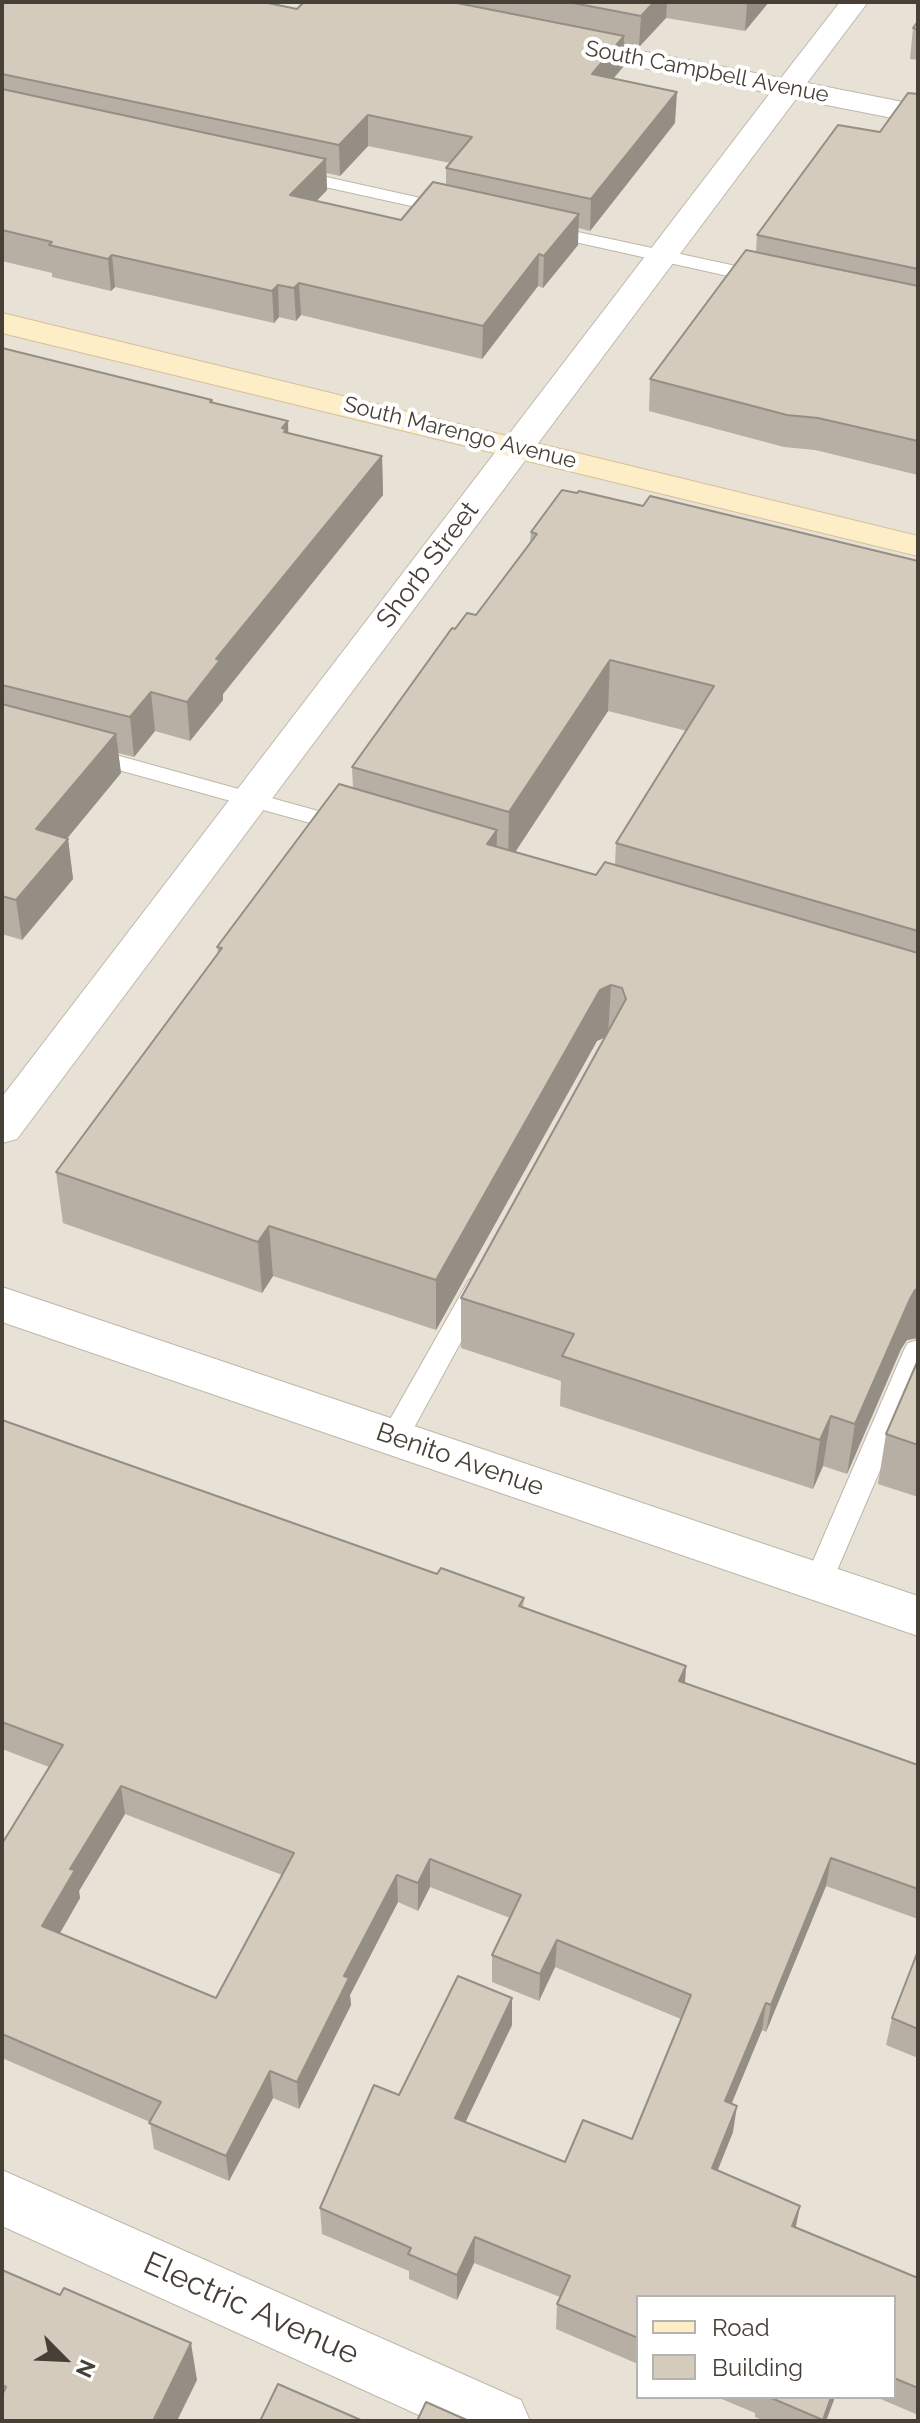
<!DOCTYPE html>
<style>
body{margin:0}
#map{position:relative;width:920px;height:2423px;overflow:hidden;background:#f4efe8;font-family:Raleway,sans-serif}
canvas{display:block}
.frame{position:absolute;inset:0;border:4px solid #474037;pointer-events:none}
.legend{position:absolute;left:636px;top:2295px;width:260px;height:104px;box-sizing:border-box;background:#fff;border:2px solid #b5b3af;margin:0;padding:10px 14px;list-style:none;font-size:24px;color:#474037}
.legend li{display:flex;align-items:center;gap:16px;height:40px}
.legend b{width:40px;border:2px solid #b5b3af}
.north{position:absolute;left:24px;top:2319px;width:80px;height:80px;-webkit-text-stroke:6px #fff;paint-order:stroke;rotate:114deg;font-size:22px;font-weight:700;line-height:32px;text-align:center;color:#474037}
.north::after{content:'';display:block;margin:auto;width:28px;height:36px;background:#474037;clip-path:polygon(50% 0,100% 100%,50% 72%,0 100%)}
</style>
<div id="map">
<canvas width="920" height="2423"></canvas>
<div class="frame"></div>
<ul class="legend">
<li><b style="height:10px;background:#feeec8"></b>Road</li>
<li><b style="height:22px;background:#d5cbbd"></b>Building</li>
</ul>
<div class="north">N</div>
</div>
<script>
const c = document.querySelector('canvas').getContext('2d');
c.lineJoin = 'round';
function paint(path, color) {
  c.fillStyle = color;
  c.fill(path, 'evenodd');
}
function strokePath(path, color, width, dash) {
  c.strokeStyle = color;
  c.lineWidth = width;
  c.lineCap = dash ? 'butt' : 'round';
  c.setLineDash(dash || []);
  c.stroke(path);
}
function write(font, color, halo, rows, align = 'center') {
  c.font = font + ' Raleway,sans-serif';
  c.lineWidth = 8;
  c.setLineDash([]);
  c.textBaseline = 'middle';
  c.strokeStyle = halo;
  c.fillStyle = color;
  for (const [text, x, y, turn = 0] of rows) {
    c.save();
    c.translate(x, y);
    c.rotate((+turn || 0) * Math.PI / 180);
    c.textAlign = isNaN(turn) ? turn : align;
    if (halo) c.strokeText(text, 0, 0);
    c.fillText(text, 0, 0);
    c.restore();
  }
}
paint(new Path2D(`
 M2,2H918V2421H2ZM638,2297H894V2397H638Z`), '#e8e1d6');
const lane = new Path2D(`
 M295,170L452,205L461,210L452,215L289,179L286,175Z
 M545,225L764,272L773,278L764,284L539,234L536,230Z
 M87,747L358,822L361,827L358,832L350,834L79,759L76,754L79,749Z
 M478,1277L487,1280L491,1287L404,1446L394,1449L384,1446L380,1438L384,1430L469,1280Z
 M918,1340V1382L832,1582L828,1590L818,1594L808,1590L804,1582L904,1350L908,1343Z`);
const street = new Path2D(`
 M840,2H868L807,83L918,105V123L796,99L17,1139L2,1143V1097L770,93L553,50L549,44L553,38L563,36L781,78Z
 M2,1287L918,1596V1636L2,1322Z
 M2,2170L521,2400L530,2421H432L2,2226Z`);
const secondary = new Path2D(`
 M2,313L918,536V556L2,333Z`);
strokePath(lane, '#bfb7aa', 2);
strokePath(street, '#bfb7aa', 2);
strokePath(secondary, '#d3c198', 2);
paint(lane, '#fff');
paint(street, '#fff');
paint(secondary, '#feeec8');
paint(new Path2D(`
 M2,2L297,9L304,2H769L745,31L666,18L639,47L624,44L623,67L613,79L675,123L590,231L578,228V245L543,288L538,286L482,359L301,315L296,321L279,317L274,323L115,287L111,291L52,277V273L2,261ZM368,146L450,163L446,168V185L401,220L316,201L327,190L326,173L340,176Z
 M918,21V60L910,59L913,28Z
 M918,94V475L815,450L784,447L649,411L650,379L756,252L757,235L880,132Z
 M2,348L212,400L213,403L288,433L382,456L383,495L223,694V700L190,741L155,731L134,757L118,753L121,773L67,838L68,839L73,879L22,940L2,934Z
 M577,493L918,561V1338L907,1340L901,1349L847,1474L823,1466L813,1489L560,1406L561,1381L461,1348V1298L605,1037L597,1041L436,1330L273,1276L262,1293L63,1223L56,1172L218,953L217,947L353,788L352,767L455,629L476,615L530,542L531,532ZM608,711L687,731L616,843L615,865L596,875L515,852Z
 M918,1360V1497L878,1484L886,1434Z
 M2,1420L437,1574L524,1598L523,1608L686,1666L685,1683L918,1765V1919L826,1886L766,2032L762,2030L731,2104L733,2132L718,2170L796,2227L918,2278V2415L876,2397H894V2297H638V2364L556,2329L557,2304L560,2297L474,2263L457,2300L409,2279V2271L322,2234L320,2208L399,2095L512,2025L465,2122L565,2162L632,2139L681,2019L555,1967L539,2001L492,1982V1955L510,1918L430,1887L418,1911L398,1902L350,1995L351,2005L299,2109L273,2098L229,2181L154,2149L150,2122L2,2058V1841L3,1842L49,1767L2,1749ZM125,1814L282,1875L216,1998L60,1933L80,1898L79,1891Z
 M918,1951V2058L886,2045L892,2018Z
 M717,2397H835L826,2421H765L755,2417V2413Z`), '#b7afa3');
paint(new Path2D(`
 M654,2H667L666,18L639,47L641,16Z
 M747,2H769L745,31Z
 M624,36L623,67L591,105L592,74Z
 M677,92L675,123L590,231L591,199Z
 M368,115V146L340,176L339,145Z
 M326,159L327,190L292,227L290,195Z
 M579,214L578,245L543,288L544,256Z
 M539,254L538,286L482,359L483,326Z
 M112,255L115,287L111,291L108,259Z
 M299,283L301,315L296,321L294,288Z
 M278,285L279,317L274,323L272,291Z
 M288,421L289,460L282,428Z
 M382,456L383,495L223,694V700L190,741L187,702L216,659Z
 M610,660L608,711L508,863L509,812Z
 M151,692L155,731L134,757L130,717Z
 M116,734L121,773L42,869L36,829Z
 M497,830L496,881L487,844Z
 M68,839L73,879L22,940L16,900Z
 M611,985L608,1036L597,1041L436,1330V1280L600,990Z
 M269,1226L273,1276L262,1293L258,1242Z
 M918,1289V1338L907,1340L901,1349L847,1474L855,1424L910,1299L915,1290Z
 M831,1416L823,1466L813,1489L820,1440Z
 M686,1666L684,1694L679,1681Z
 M121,1786L125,1814L79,1891L80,1898L48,1954L42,1926L70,1869Z
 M831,1858L826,1886L766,2032L771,2005Z
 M430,1859V1887L418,1911V1883Z
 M397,1875L398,1902L350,1995L351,2005L299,2109L297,2082L344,1976Z
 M557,1940L555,1967L539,2001L540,1974Z
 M512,1998V2025L455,2144V2118Z
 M766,2003L762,2030L722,2127L725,2101Z
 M270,2071L273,2098L229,2181L226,2156Z
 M737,2106L733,2132L708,2193L712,2168Z
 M800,2206L795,2231L792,2226Z
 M475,2237L474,2263L457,2300V2275Z
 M191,2343L197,2380L177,2421H153Z
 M831,2397H835L826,2421H822Z`), '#958e84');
const building = new Path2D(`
 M2,2H263L297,9L304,2H452L624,36L592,74L677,92L591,199L446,168L472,137L368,115L339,145L2,74Z
 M568,2H654L641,16Z
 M918,21V29L913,28Z
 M2,89L326,159L290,195L401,220L433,182L579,214L544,256L539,254L483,326L299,283L294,288L278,285L272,291L112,255L108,259L49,245L52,242L2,230Z
 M908,93L918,94V269L757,235L838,125L880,132Z
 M746,250L918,286V441L818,418L787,415L650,379Z
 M2,348L212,400L210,402L288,421L282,428L286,429L284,432L382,456L216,659L220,660L187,702L151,692L130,717L2,685Z
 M562,490L577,493L579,491L643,506L650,496L918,561V931L616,843L714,686L610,660L509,812L352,767L452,628L455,629L467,613L476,615L537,534L531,532Z
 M2,704L116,734L36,829L68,839L16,900L2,896Z
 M339,784L497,830L487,844L596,875L605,862L918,953V1289L915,1290L910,1299L855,1424L831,1416L820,1440L562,1356L574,1334L461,1298L626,999L622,988L611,985L600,990L436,1280L269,1226L258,1242L56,1172L222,948L217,947Z
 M918,1360V1445L886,1434Z
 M2,1420L437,1574L441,1568L524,1598L519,1606L686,1666L679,1681L918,1765V1889L831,1858L771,2005L766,2003L725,2101L737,2106L712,2168L800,2206L792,2226L918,2278V2388L894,2378V2297H638V2338L557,2304L570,2276L475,2237L457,2275L408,2254L411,2248L320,2208L374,2085L399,2095L458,1976L512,1998L455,2118L565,2162L583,2120L632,2139L691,1995L557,1940L540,1974L492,1955L521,1895L430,1859L418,1883L397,1875L344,1976L349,1978L297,2082L270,2071L226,2156L149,2123L161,2102L2,2034V1841L3,1842L63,1745L2,1722ZM121,1786L294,1853L216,1998L42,1926L75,1870L70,1869Z
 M918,1951V2029L892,2018Z
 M2,2270L60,2295L64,2288L191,2343L153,2421H2V2395L6,2387L2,2385Z
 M278,2384L363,2421H260Z
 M769,2397H831L823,2420Z
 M426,2402L469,2421H417Z`);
paint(building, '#d5cbbd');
strokePath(building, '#958e84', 2);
write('22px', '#474037', '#fff', [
 ["South Campbell Avenue",707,72,11],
 ["South Marengo Avenue",460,433,14]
]);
write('26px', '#474037', '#fff', [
 ["Shorb Street",428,565,-53],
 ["Benito Avenue",460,1460,19]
]);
write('32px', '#474037', '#fff', [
 ["Electric Avenue",251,2309,24]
]);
</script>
